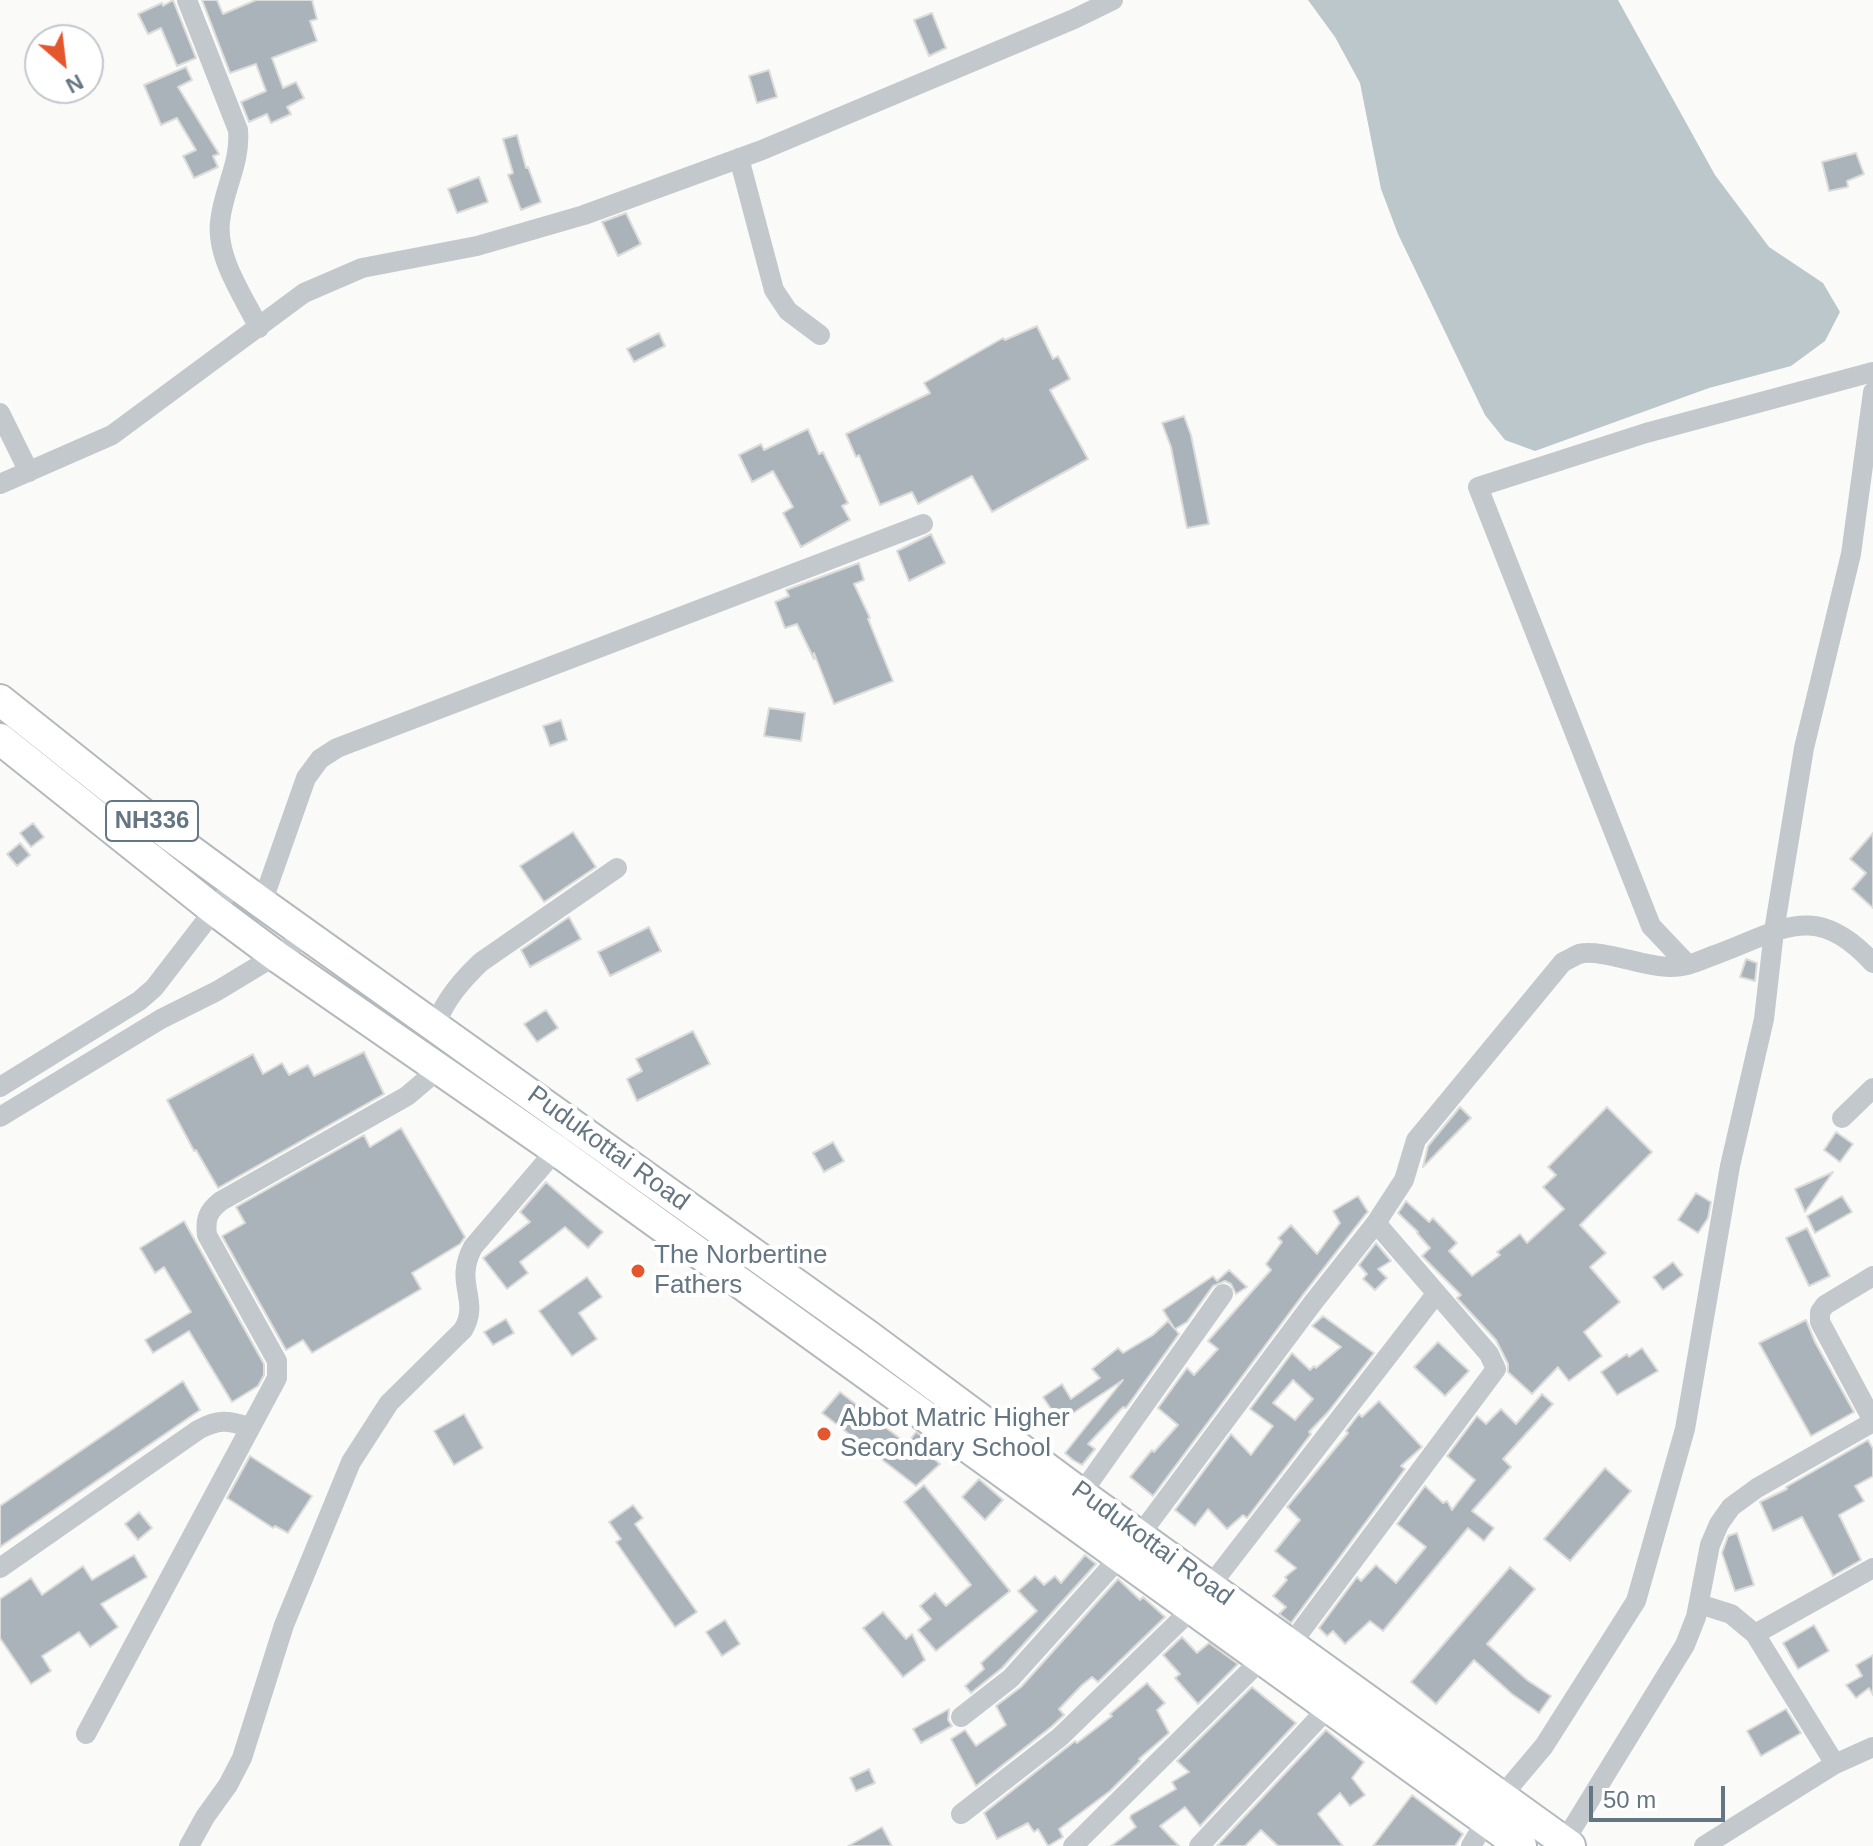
<!DOCTYPE html>
<style>
body{margin:0}
#map{position:relative;width:1873px;height:1846px;overflow:hidden;background:#fafaf8;font-family:Arial,sans-serif}
canvas{display:block}
.north{position:absolute;left:24px;top:24px;width:80px;height:80px;box-sizing:border-box;background:#fff;border:2px solid #c1c8cd;border-radius:50%;rotate:152deg;font-size:22px;font-weight:700;line-height:32px;text-align:center;color:#657683}
.north::after{content:'';display:block;margin:auto;width:28px;height:36px;background:#e4572e;clip-path:polygon(50% 0,100% 100%,50% 72%,0 100%)}
.scale{position:absolute;left:1589px;top:1786px;width:136px;height:36px;box-sizing:border-box;border:4px solid #657683;border-top:0;padding-left:10px;font-size:24px;line-height:28px;white-space:nowrap;color:#657683;-webkit-text-stroke:6px #fff;paint-order:stroke}
</style>
<div id="map">
<canvas width="1873" height="1846"></canvas>
<div class="north">N</div>
<div class="scale">50 m</div>
</div>
<script>
const c = document.querySelector('canvas').getContext('2d');
c.lineJoin = 'round';
function paint(path, color) {
  c.fillStyle = color;
  c.fill(path, 'evenodd');
}
function strokePath(path, color, width, dash) {
  c.strokeStyle = color;
  c.lineWidth = width;
  c.lineCap = dash ? 'butt' : 'round';
  c.setLineDash(dash || []);
  c.stroke(path);
}
function write(font, color, halo, rows, align = 'center') {
  c.font = font + ' Arial,sans-serif';
  c.lineWidth = 8;
  c.setLineDash([]);
  c.textBaseline = 'middle';
  c.strokeStyle = halo;
  c.fillStyle = color;
  for (const [text, x, y, turn = 0] of rows) {
    c.save();
    c.translate(x, y);
    c.rotate((+turn || 0) * Math.PI / 180);
    c.textAlign = isNaN(turn) ? turn : align;
    if (halo) c.strokeText(text, 0, 0);
    c.fillText(text, 0, 0);
    c.restore();
  }
}
paint(new Path2D(`
 M1308,0H1618L1715,175L1769,247L1823,283L1840,312L1825,341L1791,366L1709,388L1535,451L1505,440L1485,415L1398,234L1381,189L1360,83L1335,37Z`), '#bbc7cb');
const building = new Path2D(`
 M173,0L196,58L177,66L161,28L148,34L138,14L162,3L163,6Z
 M202,0H217L223,14L256,0H312L317,19L310,21L317,41L272,58L283,88L296,82L304,98L287,107L291,114L271,123L267,114L249,122L241,102L266,91L256,64L230,73Z
 M932,13L946,48L929,56L914,20Z
 M186,67L192,80L178,87L219,154L213,156L218,167L194,178L183,156L196,150L177,118L161,125L144,85Z
 M769,70L777,97L757,103L749,76Z
 M517,135L526,168L528,167L541,202L521,210L508,175L513,173L503,139Z
 M1856,153L1864,174L1847,181L1848,187L1829,191L1822,162Z
 M479,177L488,202L457,213L448,189Z
 M626,213L641,244L618,256L602,222Z
 M1037,326L1053,359L1058,356L1070,379L1050,390L1088,459L992,512L972,476L918,504L912,492L880,505L859,455L856,457L846,434L930,393L924,383L1003,338L1005,340Z
 M659,333L665,346L634,362L627,349Z
 M1184,416L1191,435L1209,524L1187,528L1171,447L1162,423Z
 M808,429L819,454L823,452L848,503L842,506L850,520L801,547L783,513L793,507L773,471L752,482L739,455L761,444L764,450Z
 M931,534L945,563L909,581L897,551Z
 M859,563L864,580L854,584L870,618L868,619L893,681L834,704L814,653V659L797,624L785,628L775,602L789,596L786,590Z
 M769,708L805,713L801,741L764,736Z
 M561,720L567,740L550,746L543,726Z
 M33,823L44,837L31,847L20,833Z
 M573,832L596,867L544,902L520,866Z
 M1873,833V908L1852,889L1866,873L1850,859Z
 M20,843L30,855L17,866L7,854Z
 M569,917L581,939L530,967L521,950Z
 M649,927L661,951L610,976L598,952Z
 M1746,959L1757,963L1755,981L1740,977Z
 M546,1010L558,1028L537,1042L524,1024Z
 M693,1031L710,1064L637,1101L627,1079L642,1071L636,1059Z
 M364,1052L384,1094L218,1188L196,1150L194,1151L167,1100L253,1054L263,1074L282,1063L289,1075L308,1065L314,1076Z
 M1460,1107L1471,1118L1423,1167L1428,1146Z
 M1607,1107L1652,1152L1580,1225L1606,1253L1590,1267L1620,1302L1584,1332L1602,1356L1569,1381L1558,1367L1532,1394L1508,1372V1364L1496,1340L1457,1298L1461,1295L1422,1256L1430,1248L1417,1233L1418,1232L1398,1213L1406,1201L1429,1222L1433,1218L1457,1243L1449,1251L1472,1276L1500,1255L1497,1252L1520,1234L1527,1243L1564,1209L1543,1187L1556,1175L1548,1167Z
 M401,1128L465,1237L460,1244L412,1273L421,1289L312,1353L303,1340L286,1350L222,1236L245,1223L236,1207L364,1135L370,1147Z
 M1836,1132L1853,1144L1840,1162L1824,1150Z
 M833,1142L844,1161L824,1172L813,1153Z
 M1833,1172L1805,1212L1795,1189Z
 M546,1182L603,1232L588,1248L565,1227L520,1262L528,1273L507,1289L483,1258L530,1222L520,1212Z
 M1696,1193L1711,1202L1708,1218L1698,1233L1678,1220Z
 M1358,1196L1368,1212L1365,1215L1302,1296L1153,1496L1130,1477L1152,1450L1154,1452L1178,1425L1158,1408L1187,1368L1194,1375L1218,1349L1208,1341L1271,1270L1266,1264L1282,1242L1278,1238L1291,1225L1317,1254L1340,1223L1333,1211Z
 M1842,1196L1852,1212L1815,1233L1807,1216Z
 M184,1221L264,1364V1375L258,1386L232,1402L189,1331L153,1353L145,1340L191,1312L164,1267L155,1273L140,1248Z
 M1807,1228L1830,1276L1809,1286L1786,1238Z
 M1376,1243L1391,1261L1378,1269L1387,1278L1375,1290L1363,1279L1367,1274L1359,1265Z
 M1673,1262L1683,1275L1663,1290L1653,1277Z
 M1229,1270L1247,1287L1236,1294L1231,1284L1225,1281L1213,1286L1187,1322L1175,1329L1179,1334L1126,1408L1123,1407L1088,1444L1095,1449L1082,1465L1073,1460L1065,1453L1123,1380L1052,1427L1045,1417L1053,1412L1043,1397L1062,1384L1071,1399L1100,1378L1092,1369L1118,1348L1123,1353L1153,1335L1168,1321L1174,1328L1163,1310L1213,1276L1217,1281Z
 M587,1277L602,1297L579,1313L597,1339L572,1356L539,1311Z
 M1323,1316L1374,1353L1328,1412L1309,1432L1311,1434L1247,1518L1243,1515L1227,1529L1208,1509L1195,1526L1175,1510L1231,1434L1251,1455L1273,1426L1250,1409L1292,1353L1310,1370L1314,1366L1316,1368L1341,1347L1312,1326ZM1293,1380L1313,1399L1295,1420L1273,1403Z
 M506,1319L514,1333L493,1345L484,1332Z
 M1806,1320L1815,1342L1854,1412L1811,1436L1759,1343Z
 M1438,1342L1469,1371L1445,1396L1414,1367Z
 M1642,1348L1658,1371L1617,1395L1601,1372L1627,1354L1629,1357Z
 M183,1381L200,1410L0,1547V1506Z
 M840,1392L907,1444L916,1432L939,1448L932,1457L940,1464L916,1486L822,1413Z
 M1542,1394L1553,1404L1503,1459L1511,1467L1472,1511L1494,1528L1484,1541L1468,1528L1383,1631L1370,1621L1345,1644L1333,1631L1327,1636L1319,1628L1357,1577L1361,1581L1376,1565L1396,1583L1426,1547L1397,1524L1425,1486L1443,1503L1447,1501L1452,1510L1475,1480L1447,1456L1477,1416L1486,1424L1501,1409L1516,1424Z
 M1379,1401L1422,1447L1401,1466L1405,1469L1291,1623L1279,1614L1286,1607L1273,1596L1287,1580L1285,1577L1296,1568L1275,1551L1300,1520L1287,1507L1348,1433L1346,1431L1359,1414L1362,1417Z
 M464,1414L483,1448L454,1465L434,1431Z
 M1868,1440L1873,1449V1476L1855,1486L1864,1501L1839,1515L1861,1560L1833,1576L1802,1517L1773,1531L1760,1502L1787,1489L1786,1487Z
 M250,1456L312,1496L288,1533L275,1526L273,1528L227,1498Z
 M1605,1468L1631,1491L1570,1561L1544,1539Z
 M979,1479L1003,1500L985,1520L962,1497Z
 M924,1485L1010,1591L936,1651L918,1630L931,1619L920,1606L935,1593L946,1606L971,1585L904,1502Z
 M633,1505L643,1518L635,1524L697,1612L675,1627L616,1542L621,1539L609,1522Z
 M139,1512L152,1528L138,1540L125,1524Z
 M1737,1533L1754,1585L1735,1591L1722,1553L1728,1536Z
 M134,1555L147,1577L101,1604L118,1627L90,1647L79,1632L42,1656L51,1671L31,1684L0,1638V1599L31,1578L42,1595L83,1566L92,1580Z
 M1085,1555L1096,1564L1002,1668L971,1693L965,1686L984,1669L981,1663L1037,1611L1018,1591L1035,1576L1044,1585L1055,1576L1061,1583Z
 M1510,1567L1535,1589L1487,1644L1527,1680L1551,1696L1539,1713L1512,1694L1474,1660L1436,1704L1411,1682Z
 M1118,1579L1140,1600L1143,1597L1165,1617L1098,1682L1092,1677L1082,1685L1059,1709L1064,1715L1051,1727L976,1786L951,1739L965,1730L976,1746L1006,1725L996,1706L1021,1687Z
 M883,1612L906,1639L912,1634L925,1660L903,1677L863,1628Z
 M725,1620L740,1644L722,1656L706,1632Z
 M1814,1625L1829,1651L1798,1669L1783,1643Z
 M1182,1637L1197,1653L1209,1643L1238,1664L1198,1704L1175,1678L1180,1674L1163,1655Z
 M1873,1655V1695L1869,1688L1856,1698L1846,1685L1862,1676L1856,1665Z
 M1147,1683L1165,1703L1157,1710L1169,1733L1139,1759L1140,1761L1110,1791L1059,1829L1063,1837L1048,1846L1038,1829L1034,1832L1028,1823L997,1839L984,1813L1075,1741L1077,1743L1112,1716L1110,1714Z
 M1252,1687L1296,1723L1200,1826L1185,1807L1160,1826L1179,1846H1111L1136,1827L1130,1818L1131,1815L1176,1789L1172,1782L1189,1772L1177,1761Z
 M949,1709L948,1720L952,1726L921,1743L913,1729Z
 M1786,1709L1801,1733L1761,1756L1747,1731Z
 M1326,1730L1364,1762L1352,1778L1365,1795L1350,1806L1340,1793L1318,1814L1343,1846H1278L1261,1830L1245,1846H1217Z
 M869,1769L875,1783L856,1791L850,1778Z
 M1412,1795L1463,1834L1455,1846H1373Z
 M882,1827L892,1846H848Z`);
paint(building, '#aab3b9');
strokePath(building, '#dcdcda', 2);
const highway = new Path2D(`
 M0,700L172,837L262,903L867,1335L1081,1494L1570,1846
 M0,739L213,909L276,956L556,1150L1521,1846`);
strokePath(highway, '#b4b9bd', 34);
strokePath(new Path2D(`
 M187,0L238,130C241,163 223,190 220,222C216,258 244,297 259,328
 M739,158L774,290L788,311L820,335
 M0,413L29,472
 M0,484L112,435L304,293L362,268L477,246L584,215L762,150L1074,19L1113,0
 M262,903L306,778L320,759L337,748L923,524
 M1688,965L1651,926L1478,487L1646,433L1873,372
 M435,1026C445,1000 461,981 481,962L617,868
 M0,1087L139,1001L154,988L235,883
 M0,1117L161,1019L217,991L308,936
 M1842,1118L1873,1088
 M1873,1276L1825,1305L1820,1312V1322L1873,1421
 M1081,1494L1223,1294
 M1139,1536L1312,1304L1376,1223L1404,1180L1416,1140L1563,962C1568,960 1574,956 1579,954C1601,948 1646,968 1671,967C1686,967 1699,961 1712,956C1780,932 1814,898 1873,963
 M0,1568L198,1430C218,1419 228,1420 249,1427
 M1699,1604L1731,1614L1755,1634L1835,1764
 M1755,1634L1873,1568
 M1291,1644L1496,1369L1489,1354L1376,1223
 M961,1717L1011,1678L1120,1557
 M86,1734L277,1378V1361L207,1235C205,1219 208,1211 221,1201L407,1096L440,1068
 M1501,1797L1544,1746L1636,1601L1685,1429L1730,1166L1764,1019L1774,931L1804,748L1851,554L1873,392
 M961,1814L1060,1737L1193,1608L1436,1294
 M1564,1842L1685,1645L1696,1617L1710,1545L1719,1524L1731,1507L1757,1488L1873,1422
 M189,1846L205,1817L228,1785L242,1758L284,1625L351,1462L389,1403L463,1330C481,1300 453,1284 473,1247L556,1150
 M1073,1846L1262,1659
 M1199,1846L1329,1707
 M1471,1846L1486,1821
 M1704,1846L1835,1764L1873,1747`), '#c3c8cc', 20);
strokePath(highway, '#fff', 30);
for (const [x, y, r, color] of [
 [638,1271,8,"#e4572e"],
 [824,1434,8,"#e4572e"]
]) {
  const dot = new Path2D();
  dot.arc(x, y, r, 0, 2 * Math.PI);
  c.fillStyle = color;
  c.fill(dot);
  strokePath(dot, '#fff', 3);
}
for (const [x, y, w] of [
 [152,821,92]
]) {
  const box = new Path2D();
  box.roundRect(x - w / 2, y - 20, w, 40, 6);
  c.fillStyle = '#fff';
  c.fill(box);
  strokePath(box, '#657683', 2);
}
write('bold 24px', '#657683', null, [
 ["NH336",152,821]
]);
write('26px', '#657683', '#fff', [
 ["Pudukottai Road",608,1149,36],
 ["Pudukottai Road",1152,1544,36]
]);
write('26px', '#657683', '#fff', [
 ["The Norbertine",654,1256],
 ["Fathers",654,1286],
 ["Abbot Matric Higher",840,1419],
 ["Secondary School",840,1449]
], 'left');
</script>
